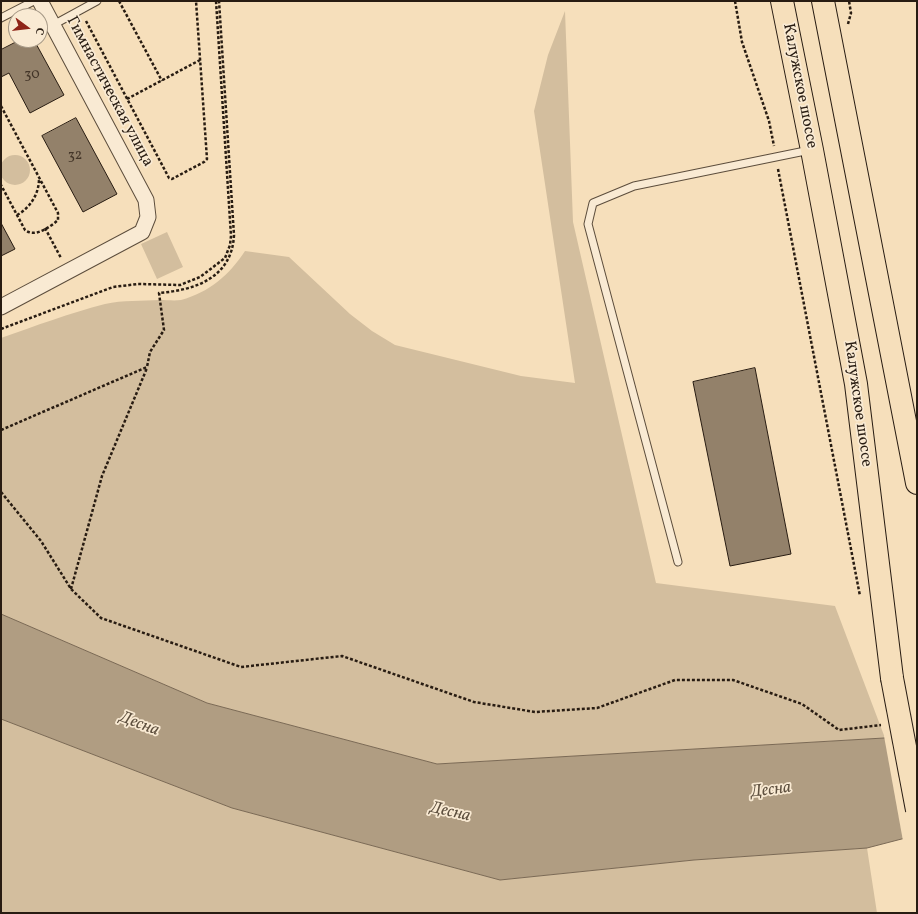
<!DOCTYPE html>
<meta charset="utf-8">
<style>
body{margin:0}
#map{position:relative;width:918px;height:914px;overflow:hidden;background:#f6dfbb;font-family:Vollkorn,serif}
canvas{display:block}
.frame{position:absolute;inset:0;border:2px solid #281c12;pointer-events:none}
.north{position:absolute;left:8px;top:8px;width:40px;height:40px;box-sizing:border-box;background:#f9ead3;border:1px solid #a59886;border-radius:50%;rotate:105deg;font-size:11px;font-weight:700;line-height:16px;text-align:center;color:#281c12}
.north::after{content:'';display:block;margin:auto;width:14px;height:18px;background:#8f2418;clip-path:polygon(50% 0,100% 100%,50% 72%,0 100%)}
</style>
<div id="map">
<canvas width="918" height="914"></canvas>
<div class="frame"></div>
<div class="north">С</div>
</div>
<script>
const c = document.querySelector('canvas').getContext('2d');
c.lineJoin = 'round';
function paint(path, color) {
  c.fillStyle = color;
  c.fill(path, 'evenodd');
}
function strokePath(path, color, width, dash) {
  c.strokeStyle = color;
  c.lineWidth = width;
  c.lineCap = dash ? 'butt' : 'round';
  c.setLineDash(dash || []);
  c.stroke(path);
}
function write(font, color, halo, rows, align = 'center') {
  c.font = font + ' Vollkorn,serif';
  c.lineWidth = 3.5;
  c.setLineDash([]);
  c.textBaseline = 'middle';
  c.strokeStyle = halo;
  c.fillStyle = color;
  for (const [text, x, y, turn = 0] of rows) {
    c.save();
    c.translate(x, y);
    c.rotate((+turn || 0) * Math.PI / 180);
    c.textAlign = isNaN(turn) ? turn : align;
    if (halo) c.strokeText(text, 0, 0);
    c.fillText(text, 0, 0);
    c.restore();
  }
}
paint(new Path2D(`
 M565,11L573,222L656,583L835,606L885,738L437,764L207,703L1,614V338C35,326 70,313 105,304C123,300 142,301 160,300C166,300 175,301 181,300C210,292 229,275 245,251L289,257L350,314L372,331L395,345L521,376L575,383L534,111L548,55Z
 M0 170a15 15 0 1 1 30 0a15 15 0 1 1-30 0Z
 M167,232L183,267L157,279L141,244Z
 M1,719L232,808L500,880L694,860L867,848L877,913H1Z`), '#d3be9e');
const water = new Path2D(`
 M1,614L207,703L437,764L884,738L917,732V835L867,848L694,860L500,880L232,808L1,719Z`);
paint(water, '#b09d82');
strokePath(water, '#7a6955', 1);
paint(new Path2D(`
 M917,730V837L903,841L884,736Z`), '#f6dfbb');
const building = new Path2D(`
 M20,40H34L64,95L30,113L9,73L1,77V50Z
 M76,118L117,194L83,212L42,136Z
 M1,223L15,249L1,256Z
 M755,368L791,554L730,566L693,382Z`);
paint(building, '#93816a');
strokePath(building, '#281c12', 1);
const service = new Path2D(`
 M1,18L34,1
 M53,25L97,1
 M678,562L588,224L593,203L634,186L810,150`);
const minor = new Path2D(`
 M1,307L142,232L148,217L146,200L40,1`);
const trunk = new Path2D(`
 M782,1L812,150L856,384L892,678
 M823,1L917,483`);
strokePath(service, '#5c4d3c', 9);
strokePath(minor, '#5c4d3c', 17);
strokePath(trunk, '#281c12', 24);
strokePath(new Path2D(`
 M119,1L162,81
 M735,1L742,42L769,121L774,146
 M86,21L169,178L172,179L204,162L207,159L196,1
 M848,24L851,13L849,1
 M127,99L200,60
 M1,106L58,213V220C50,227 35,238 25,230L1,185
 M778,169L860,596
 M17,215C30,208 39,194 39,179
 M45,228L61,258
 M1,329L113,287L138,284L180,285L200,277L225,258L230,245L231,236L216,1
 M1,430L147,367L150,352L164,330L159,293C195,290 232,278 234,235L219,1
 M1,492L41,541L71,589L101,618L241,667L342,656L474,702L535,712L597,708L675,680H733L802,704L839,730L881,725
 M71,589L102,476L147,368`), '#281c12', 2.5, [3, 2]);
strokePath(service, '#f9ead3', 7);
strokePath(minor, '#f9ead3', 15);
strokePath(trunk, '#f6dfbb', 22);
const trunkBridge = new Path2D(`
 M892,678L917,810`);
strokePath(trunkBridge, '#281c12', 24, []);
strokePath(trunkBridge, '#f6dfbb', 22);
write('14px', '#433528', null, [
 ["30",32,75],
 ["32",75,156]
]);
write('16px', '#281c12', '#f9ead3', [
 ["Калужское шоссе",799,86,79],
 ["Гимнастическая улица",109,92,62],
 ["Калужское шоссе",857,404,82]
]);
write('italic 17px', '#5e503f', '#f9ead3', [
 ["Десна",139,725,21],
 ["Десна",771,791,-7],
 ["Десна",450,813,13]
]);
</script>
